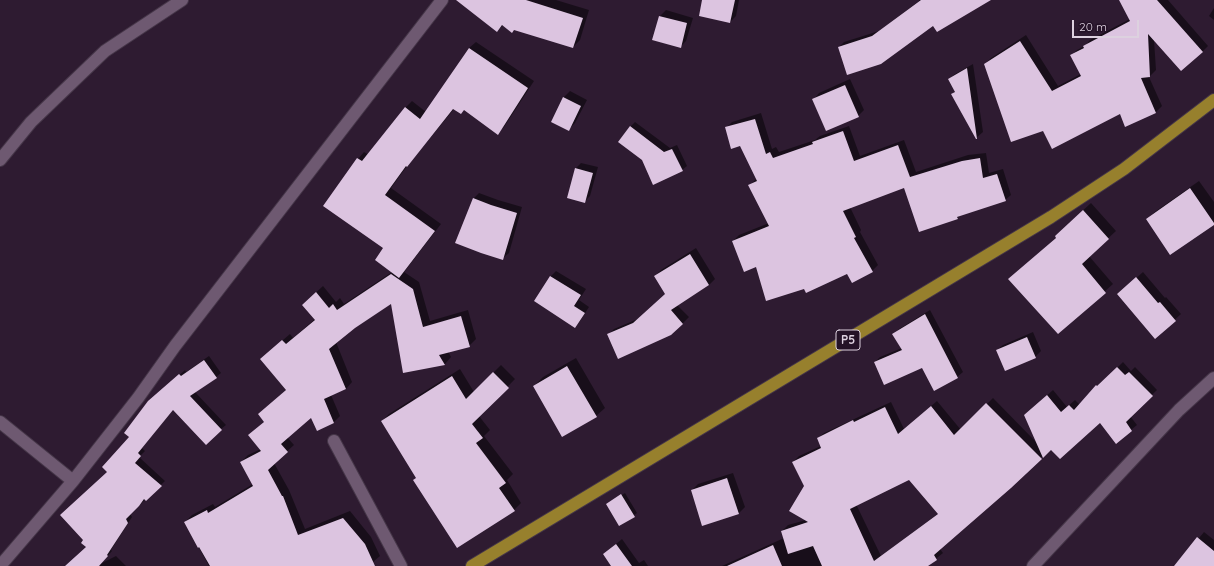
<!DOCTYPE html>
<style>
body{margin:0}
#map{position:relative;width:1214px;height:566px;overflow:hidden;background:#2e1b31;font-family:Quicksand,sans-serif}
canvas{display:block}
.scale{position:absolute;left:1072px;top:20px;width:67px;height:18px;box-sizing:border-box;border:2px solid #ddd1df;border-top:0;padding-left:5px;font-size:12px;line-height:14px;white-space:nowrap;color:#ddd1df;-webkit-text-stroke:3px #241227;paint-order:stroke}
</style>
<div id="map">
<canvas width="1214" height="566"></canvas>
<div class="scale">20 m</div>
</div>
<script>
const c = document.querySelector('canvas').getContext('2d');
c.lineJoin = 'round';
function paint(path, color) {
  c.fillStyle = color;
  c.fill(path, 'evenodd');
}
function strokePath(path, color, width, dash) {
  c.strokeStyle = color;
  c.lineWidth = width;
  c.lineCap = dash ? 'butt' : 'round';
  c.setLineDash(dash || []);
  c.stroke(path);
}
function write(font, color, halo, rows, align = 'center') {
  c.font = font + ' Quicksand,sans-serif';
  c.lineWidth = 4;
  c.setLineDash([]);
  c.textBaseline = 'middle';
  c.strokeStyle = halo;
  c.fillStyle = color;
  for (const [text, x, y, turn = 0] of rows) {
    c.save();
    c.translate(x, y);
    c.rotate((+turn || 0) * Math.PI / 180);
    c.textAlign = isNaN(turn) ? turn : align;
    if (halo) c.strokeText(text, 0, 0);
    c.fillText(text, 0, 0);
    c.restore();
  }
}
paint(new Path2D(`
 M471,0H556L589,10L580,40L573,47L503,25L497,31Z
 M703,0H739L736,16L730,22Z
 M919,0H984L934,25L839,47L844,42L879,31L919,1Z
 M1121,0H1168L1208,46L1202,52L1154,40L1156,70L1149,77L1162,106L1156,112L1125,125L1120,113L1043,130L985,64L991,58L1026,35L1058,86L1081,74L1071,56L1077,50L1085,46L1090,40L1130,19Z
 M1214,8V20L1209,16Z
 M666,10L693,18L686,41L680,47L653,40L660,16Z
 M476,42L534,81L504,127L497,133L464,109H454L407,166L391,188L441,224L404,272L419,282L430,321L468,310L476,339L469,346L448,351L451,357L445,364L404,372L391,302L354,327L336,342L352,382L346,389L331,395L340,416L333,423L312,416L287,437L294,445L274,463L289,490L305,529L350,511L371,537L380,556L373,562L365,566H209L185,522L192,515L213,504L215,507L253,484L241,462L248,455L261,449L265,421L259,414L286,390L261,359L290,334L293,338L315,319L310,298L323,286L336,302L340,298L344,304L392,272L385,248L325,206L358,159L364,152L369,155L406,107L412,101L426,112L469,48Z
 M973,64L983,132L976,138L952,94L955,91L949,79L955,74Z
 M850,79L864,110L858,116L814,99L819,93Z
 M570,91L587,100L575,123L569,129L552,121L564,97Z
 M761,113L772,149L776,147L779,152L815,140L820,136L849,126L860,156L904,140L916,172L968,155L986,153L989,173L1003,169L1011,195L1005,200L961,215L957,218L905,187L850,207L861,230L860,232L878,265L872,271L847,272L805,288L756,266L733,241L739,235L769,223L750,185L757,178L741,145L726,128L732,122Z
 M635,122L670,148L677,145L687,166L682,170L630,127Z
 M581,163L598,167L590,196L584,202L576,168Z
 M1199,181L1214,202V224L1147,219L1156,211Z
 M479,193L498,200L522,207L509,253L503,258L474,198Z
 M1091,203L1116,231L1089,256L1113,284L1058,333L1018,271L1057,237L1064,228Z
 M696,248L715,279L709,285L677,305L689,317L683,323L670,335L609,334L614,329L640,318L666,294L655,276L661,270Z
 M556,271L586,289L579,300L589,307L580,321L575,327L536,301L551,276Z
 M1143,272L1165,298L1166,297L1181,314L1155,338L1124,289Z
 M930,310L963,372L957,377L923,367L875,362L880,357L902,348L894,334L899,329Z
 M1033,332L1041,351L1035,357L1006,370L997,350L1003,345Z
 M209,356L221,373L216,377L195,392L226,425L221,429L173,409L142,448L145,451L139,457L165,481L130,514L132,517L111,550L112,551L100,564L116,556L126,566H69L87,547L108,472L155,397L185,370L186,372Z
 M576,358L605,408L596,416L534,386L543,377Z
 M1123,362L1131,371L1135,367L1157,390L1130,416L1137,425L1116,442L1100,421L1051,448L1010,487L940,549L943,553L927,566H722L784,538L782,531L788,525L806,520L805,486L793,462L799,456L821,446L818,438L824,433L891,402L904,429L937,401L961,430L993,398L1037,443L1031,410L1053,390L1067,407L1075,400L1080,405L1102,381L1103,382ZM910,479L939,513L881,556L856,504Z
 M501,365L515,379L479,416L490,430L484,436L513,474L507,480L521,503L514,510L417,478L382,421L389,414L460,369L474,392Z
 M733,473L745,507L739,513L703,524L692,490L698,484Z
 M625,493L637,513L620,525L609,503Z
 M1204,532L1214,540V566H1176Z
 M622,539L639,563L644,560L648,566H613L604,554Z`), '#0007');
paint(new Path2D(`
 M456,0H526L583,18L573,48L514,30L512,33L502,25L497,32Z
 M702,0H735L730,23L699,16Z
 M921,0H991L937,32L933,26L881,64L847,75L838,47L872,36Z
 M1119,0H1157L1203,52L1181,71L1148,34L1150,77L1141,78L1156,113L1125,127L1120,114L1052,149L1043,131L1011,142L984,64L1020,41L1052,91L1081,76L1070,55L1084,48L1083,46L1130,21Z
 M659,16L687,23L681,48L652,40Z
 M469,48L528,88L498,135L464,110L461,114L453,109L407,167L406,166L385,195L435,231L399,278L375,260L383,248L323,206L357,158L362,161L405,107L420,119Z
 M967,68L977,139H976L951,94L955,92L948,79Z
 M845,85L859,117L826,131L812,99Z
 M563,97L581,106L569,131L551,122Z
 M755,119L766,154L770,152L773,158L813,144L812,142L843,131L854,161L898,145L910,177L962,161L980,158L983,178L997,174L1006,201L957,217L958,219L919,232L904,188L843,211L856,237L854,238L873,272L852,283L847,274L806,293L804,289L766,301L756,267L744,272L732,241L769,226L748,185L757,181L740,146L731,149L725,127Z
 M630,126L664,152L672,149L683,171L653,185L642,160L618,142Z
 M575,168L593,173L585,203L567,198Z
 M1190,188L1214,223V225L1170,255L1146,219Z
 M473,198L491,205L517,213L503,260L481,253L455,243Z
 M1083,210L1109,239L1082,264L1106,293L1058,334L1008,279L1056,238L1055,236Z
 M690,254L709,285L671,310L683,324L671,335L618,359L607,334L633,323L665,294L654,276Z
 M391,274L413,289L423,327L461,316L470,347L439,355L445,365L403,373L391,304L355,328L329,349L346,389L324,399L334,423L317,431L311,418L281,444L288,452L268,470L282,496H283L298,535L343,518L365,544L375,566H210L199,547L198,548L184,522L207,510L208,513L253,486L240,462L261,451L248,435L264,422L258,414L286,390L260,359L282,340L286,344L315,320L302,305L316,292L329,308L333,304L337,310Z
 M550,276L581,295L574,306L585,313L575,328L534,301Z
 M1136,277L1158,303L1160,302L1176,321L1155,339L1117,294Z
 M925,314L958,378L934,391L922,368L884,385L874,362L902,350L892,334Z
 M1027,337L1036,358L1005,371L996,350Z
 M204,360L217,378L190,396L222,430L206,445L173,410L138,453L141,456L135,463L162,486L146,501L144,499L139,506L126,519L128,523L107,555L108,556L99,566H65L86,547L81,543L83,540L60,515L107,472L102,467L129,437L124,433L148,401L179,374L181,376Z
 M567,366L597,417L562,437L533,386Z
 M1117,367L1125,375L1129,372L1153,396L1126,422L1132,431L1116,444L1100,423L1060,459L1051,450L1043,458L1024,415L1047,395L1061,412L1069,405L1074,410L1096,385L1097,386Z
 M493,372L509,388L472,424L483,438L476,443L506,483L499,488L515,511L457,548L413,480L416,478L381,421L452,376L466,399Z
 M986,403L1042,459L1011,488L934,555L937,560L928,566H822L813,546L788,554L781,531L808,522L789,511L804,486L792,462L821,448L817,438L853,420L854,422L885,407L898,434L931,406L954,435ZM909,480L938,514L874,561L850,509Z
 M727,478L739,514L702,526L691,490Z
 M621,494L635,517L619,526L606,504Z
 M1197,537L1214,551V566H1174Z
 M616,544L632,566H611L603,554Z
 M773,545L782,566H727Z`), '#dcc4e0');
const minor = new Path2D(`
 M0,160L31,122L105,51L182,0
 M0,422L73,481
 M334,441L401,566
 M0,566L73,481L138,398L175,346L442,0
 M1033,566L1179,410L1214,378`);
const major = new Path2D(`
 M472,566L1051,217L1124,169L1214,100`);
strokePath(minor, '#453648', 14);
strokePath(major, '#453648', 14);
strokePath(minor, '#6e5971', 12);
strokePath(major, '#97802d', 12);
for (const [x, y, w] of [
 [848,340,24]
]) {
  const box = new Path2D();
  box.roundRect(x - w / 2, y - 10, w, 20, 3);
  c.fillStyle = '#241227';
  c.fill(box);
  strokePath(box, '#ddd1df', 1);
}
write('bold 12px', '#ddd1df', null, [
 ["P5",848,340]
]);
</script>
